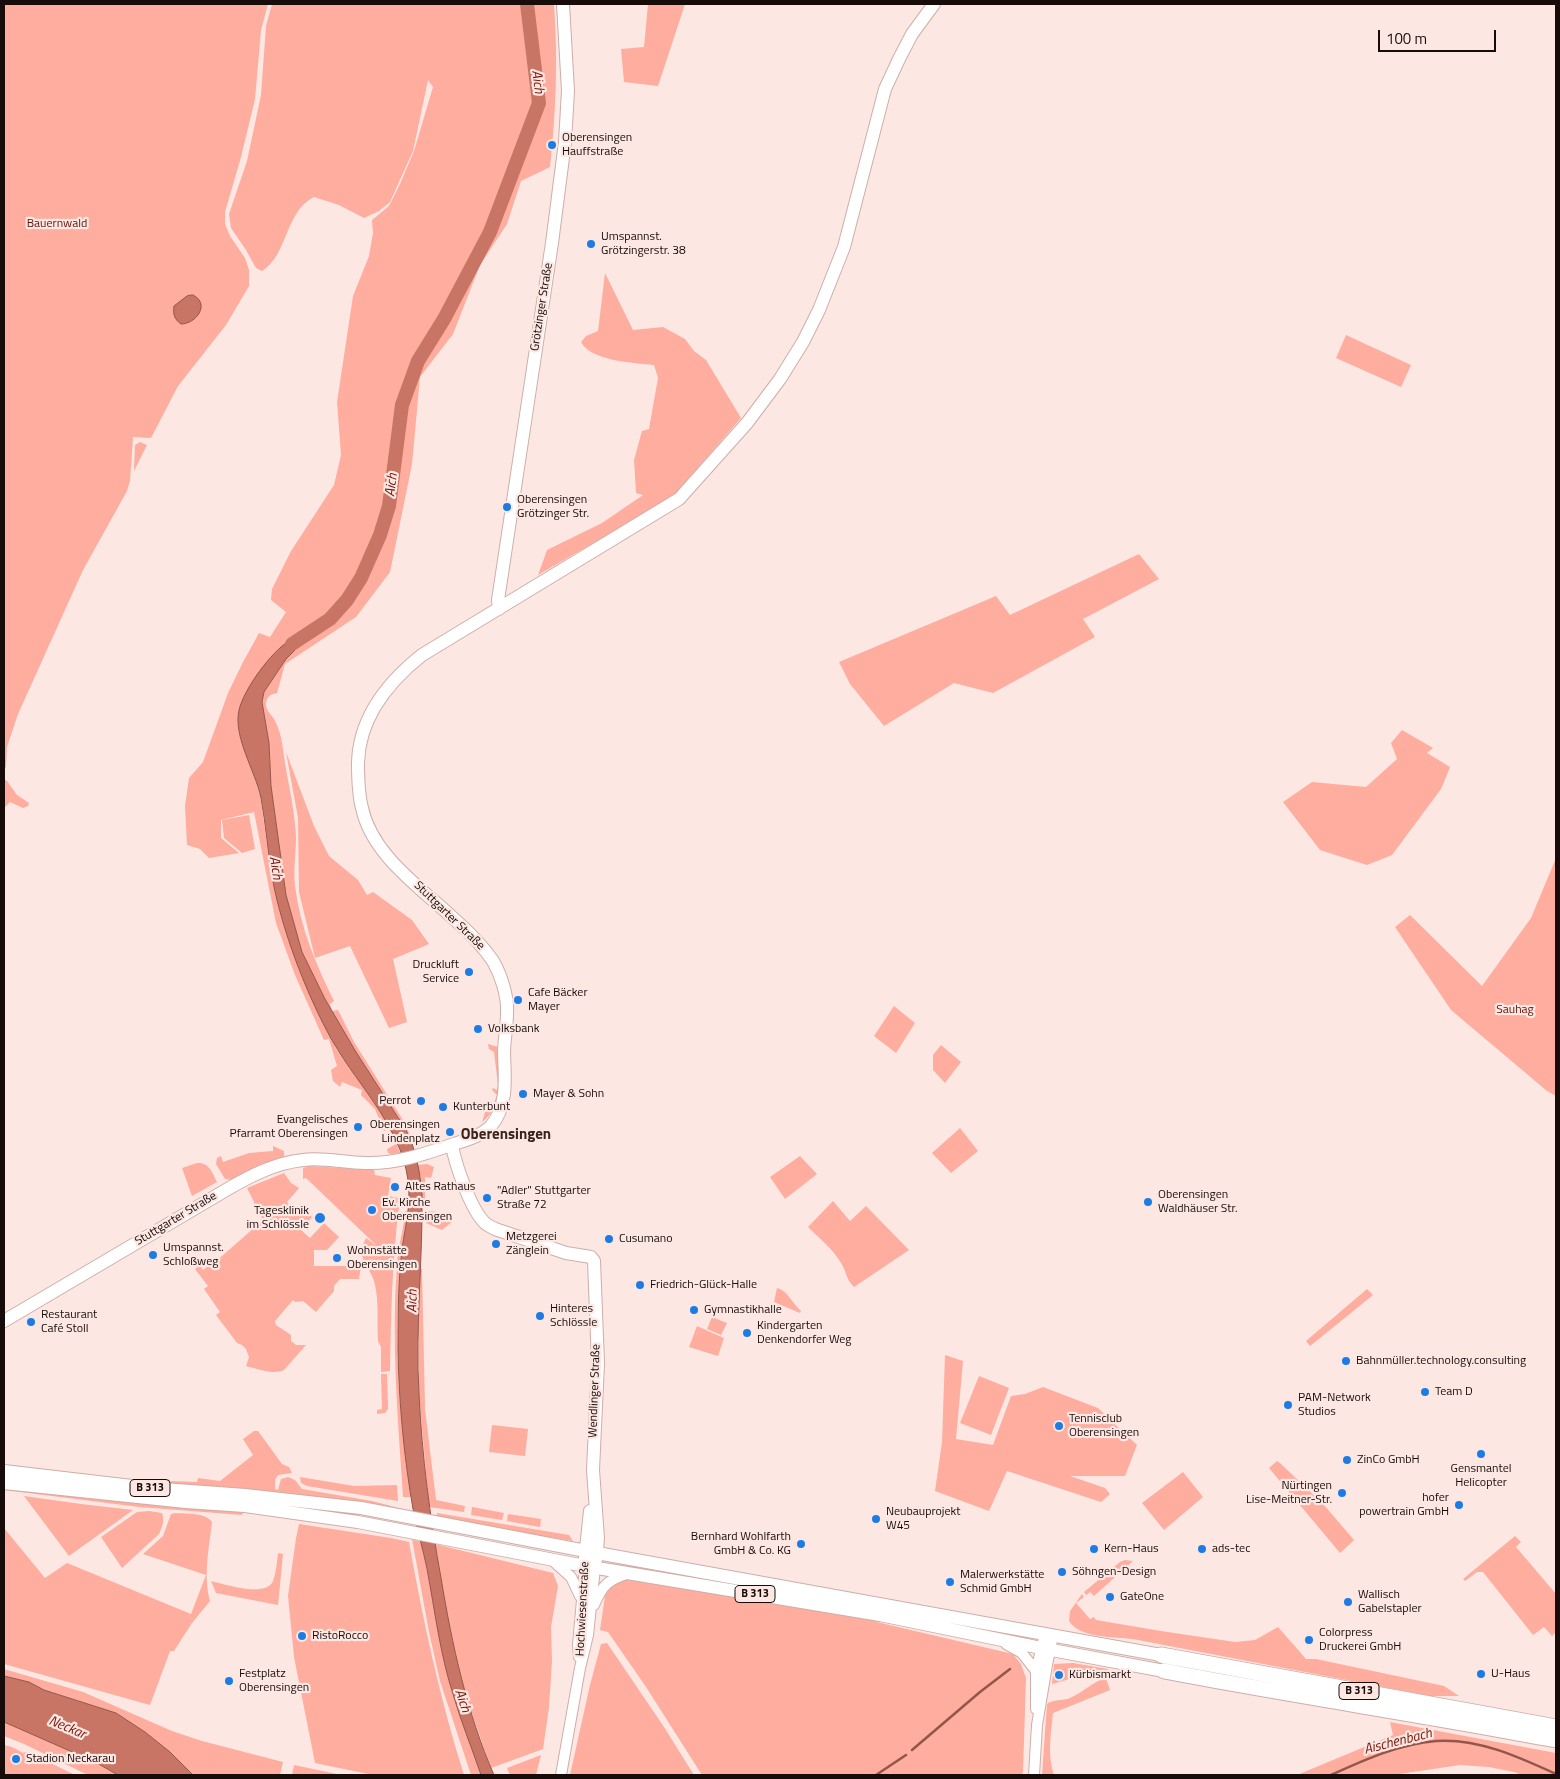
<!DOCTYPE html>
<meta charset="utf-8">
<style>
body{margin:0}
#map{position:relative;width:1560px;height:1779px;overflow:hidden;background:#fce7e3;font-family:"Titillium Web",sans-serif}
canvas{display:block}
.frame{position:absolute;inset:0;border:5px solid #170c0a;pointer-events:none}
.scale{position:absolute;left:1378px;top:30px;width:118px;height:22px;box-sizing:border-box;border:2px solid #170c0a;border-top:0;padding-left:6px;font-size:15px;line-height:18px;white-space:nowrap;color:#170c0a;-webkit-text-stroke:4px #fce7e3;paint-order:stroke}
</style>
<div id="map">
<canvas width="1560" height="1779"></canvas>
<div class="frame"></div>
<div class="scale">100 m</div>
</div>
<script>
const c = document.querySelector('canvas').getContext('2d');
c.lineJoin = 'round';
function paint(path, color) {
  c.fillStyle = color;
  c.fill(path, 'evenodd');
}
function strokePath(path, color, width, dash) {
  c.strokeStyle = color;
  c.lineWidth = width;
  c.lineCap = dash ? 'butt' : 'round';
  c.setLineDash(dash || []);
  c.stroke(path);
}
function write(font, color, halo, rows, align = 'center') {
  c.font = font + ' "Titillium Web",sans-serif';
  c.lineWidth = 4.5;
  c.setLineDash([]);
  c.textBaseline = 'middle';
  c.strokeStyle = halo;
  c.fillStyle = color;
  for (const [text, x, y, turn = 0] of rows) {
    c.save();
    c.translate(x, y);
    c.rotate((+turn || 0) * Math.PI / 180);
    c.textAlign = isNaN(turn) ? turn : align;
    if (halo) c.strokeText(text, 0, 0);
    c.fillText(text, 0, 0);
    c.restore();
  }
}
paint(new Path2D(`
 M4,4H268L261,30L255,99L241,157L225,212V224L230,236L245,258L249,270V286L226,325L178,386L151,438L133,437L130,481L127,491L83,570L18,714L7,747L6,767L4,770Z
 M272,4H554C558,59 556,111 550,167L521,181L507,224L480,265L453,334L420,377L412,464L390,572L356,617L285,664L277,693C270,694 266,697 266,705C266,711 273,716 275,721C283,736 283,754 286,769C290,792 295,814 296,837C296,854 293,870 295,886C300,927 316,965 334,1001L330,1004L332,1011L338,1010L354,1042L406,1125L410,1136L356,1052L325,999L302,952L286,895L271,786L269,743L262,702L264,692L286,659L308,637L276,652L265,665L256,678L239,732L260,795L273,884L300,972L336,1049L385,1118L393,1133L400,1153L391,1154L388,1153L387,1149L396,1144L389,1129L384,1131L375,1109L361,1095L362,1090L342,1082L340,1087L333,1081L331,1070L337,1066L329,1039L324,1040L295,975L276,923L254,812L221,820V838L239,853L209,858L200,849L187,845L185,806L189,778L203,762L228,693L243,662L259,633L270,637L286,612L271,600L272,589L291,551L334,485L341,455L337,402L353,296L369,256L373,233L372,220L389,206L400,184L414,151L433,87L428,80L413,151L390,202L379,211L364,218L339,205L314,197C285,211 288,255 262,271L256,268L246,250L231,228L229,214L247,161L261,95L266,26Z
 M648,4H685L658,86L624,82L621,49L644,47Z
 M605,273L633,330L663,327L685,339L694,351L706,360L741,418L676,493L645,513L538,575L547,550L602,523L643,495L636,493L634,460L642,431L649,429L658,378L654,365C635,363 590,361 581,342L586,336L598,331Z
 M1346,335L1411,365L1401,387L1336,358Z
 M140,442L147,445L134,471L135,445Z
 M1139,554L1159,579L1083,619L1095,637L993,693L954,683L884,726L850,684L839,662L996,596L1010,615Z
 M1402,730L1433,748L1427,753L1450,767L1441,789L1392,855L1367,865L1320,850L1283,802L1312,782L1366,787L1397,759L1391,743Z
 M286,752L314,826L329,856L358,880L367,895L373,892L412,920L429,944L393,959L407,1022L389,1028L350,946L315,958L299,892L298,818Z
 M4,779L7,781L17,795L29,803L28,806L23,808L10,802L4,808Z
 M249,815L255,849L242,853L224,838L222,820Z
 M1556,858V1096L1547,1091L1451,1010L1395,927L1410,915L1482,986L1531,918Z
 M894,1006L915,1023L896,1053L874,1036Z
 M488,1044L498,1047C500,1070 504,1107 482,1122L487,1106L491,1111L497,1095L492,1090L493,1088L497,1090L498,1085L494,1052L489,1049Z
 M941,1045L961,1062L945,1083L933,1070V1055Z
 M960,1128L978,1151L951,1173L932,1153Z
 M273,1146L284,1151V1158L232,1180L225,1179L216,1164L217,1158L221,1156L223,1162L249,1153L273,1151Z
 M800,1156L817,1174L785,1199L770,1177Z
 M197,1163C209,1162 212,1172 217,1182L192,1196L182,1168Z
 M427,1164L434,1167L431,1178L425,1177V1208H422L421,1180L418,1165Z
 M310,1166L374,1170L375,1175L391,1178L388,1196L398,1198L397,1205L399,1206C392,1261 391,1316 390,1371L381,1372V1347L378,1341C377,1323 379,1303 375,1285C372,1267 354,1260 366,1238L377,1246L306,1178L303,1179V1168Z
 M284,1173L291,1183L299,1188L287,1202L297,1212L302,1207L312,1217L301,1230L310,1238L324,1223L339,1237L327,1250H314V1266H361L359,1279H340L334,1286V1291L316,1312L303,1301L295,1302L293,1300L275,1321L276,1325L291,1335V1341L296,1345H306L284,1370C272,1375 258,1369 246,1366L249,1357L246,1349L242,1345L237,1343L216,1315L220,1312L204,1289L208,1286L195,1269L200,1265L203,1270L222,1256L263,1220L247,1188Z
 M833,1201L850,1221L866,1206L909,1250L854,1287C845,1278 847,1272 841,1263C833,1249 819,1238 808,1227Z
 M405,1211H408C391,1305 396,1404 412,1497H403C398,1420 391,1342 397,1264C398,1246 404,1229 405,1211Z
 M427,1211L449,1213L453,1221L442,1230L426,1223Z
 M420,1268L422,1269L425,1409L436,1500L465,1506L464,1512L429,1507L419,1394L418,1303Z
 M777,1288C787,1290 793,1304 801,1311L800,1313L774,1302Z
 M1367,1289L1373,1295L1310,1346L1306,1341Z
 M712,1317L727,1323L721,1335L707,1329Z
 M697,1326L724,1338L718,1356L689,1347Z
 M945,1355L963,1361L956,1439L993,1445L1011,1396L1025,1394L1043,1387L1098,1408L1137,1445L1125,1476H1070L1105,1488L1110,1494L1101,1502L1007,1471L989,1511L935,1491L942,1442Z
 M381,1374H387L388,1409L385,1413L377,1414V1410L382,1409Z
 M979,1376L1009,1388L991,1435L960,1423Z
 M492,1425L528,1429L525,1456L489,1452Z
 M254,1431H258L282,1464L289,1467L292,1473L278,1475L275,1480V1489L278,1490L281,1479L288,1477L295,1480L302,1489L372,1501L406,1510L405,1513L117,1480L168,1483L171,1481L197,1482L198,1478L220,1481L253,1455L243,1439Z
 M1277,1461L1280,1463L1324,1505L1354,1540L1340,1553L1269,1468Z
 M1183,1472L1203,1497L1164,1530L1142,1503Z
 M300,1477L354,1486L397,1485L398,1501L307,1486L301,1483Z
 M4,1487L244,1510L242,1515L139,1507L4,1490Z
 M24,1496L81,1504L133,1510L69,1556Z
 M472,1507L504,1513L502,1520L471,1515Z
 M149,1511L162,1513C165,1521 162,1527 159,1534L122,1568L101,1537L137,1512Z
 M175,1513C186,1514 205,1512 212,1522C209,1548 203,1576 210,1601L192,1623L174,1651H170L150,1705L4,1664V1528L45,1578L67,1563L191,1614L206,1575L143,1554L163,1536L171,1514Z
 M437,1513L569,1535L573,1541L436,1519Z
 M508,1514L541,1519L540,1527L507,1521Z
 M299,1524L391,1538L409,1542C423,1621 440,1699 464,1775H373L315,1763L294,1657L288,1596L296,1538Z
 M1515,1536L1521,1542L1516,1547L1556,1594V1632L1552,1636L1544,1627L1533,1635L1483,1572H1477L1465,1581L1463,1579Z
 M412,1539L421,1542L437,1620L442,1652L453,1694L481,1775H471L440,1681L429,1632Z
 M435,1544L553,1573L558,1586L551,1627L552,1661L549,1707L543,1749L491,1768L464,1691L448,1623Z
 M278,1553L283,1554L278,1605L216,1593L211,1581C224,1584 266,1598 273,1581C276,1573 277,1562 278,1553Z
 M1125,1560L1133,1561L1094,1596L1090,1592L1086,1595L1084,1592L1120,1562Z
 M627,1579L856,1615L881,1623L1013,1654L1021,1664L1026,1678L1023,1772L1021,1775H702L646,1687L608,1632L600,1630L605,1596L613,1583Z
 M1082,1594L1084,1597L1076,1603L1090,1619L1094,1617L1096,1620L1161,1631L1235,1642L1255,1640L1278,1627L1306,1659H1316L1444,1686L1459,1696H1430L1133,1639C1115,1637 1079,1638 1069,1621L1070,1611Z
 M607,1643L664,1727L694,1775H570L590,1685L601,1644Z
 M1073,1663L1108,1669V1674L1084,1675L1052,1684L1054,1664Z
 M4,1669L83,1692L172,1731L202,1741L283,1762L280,1775H193L170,1752L145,1732L116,1713L44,1690L29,1682L4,1676Z
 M1106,1678L1110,1690L1053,1713C1051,1734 1047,1755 1054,1775H1042L1047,1704C1053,1699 1062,1701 1070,1698C1084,1692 1092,1682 1106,1678Z
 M4,1722L95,1762L118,1775H88L24,1744L4,1736Z
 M1390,1722L1556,1753V1775H1522L1514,1772L1489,1767L1460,1765L1393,1775H1297L1393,1735Z
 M4,1745L12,1747L25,1754L23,1752L30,1753L75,1775H4Z
 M541,1755L536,1775H510L507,1768Z
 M294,1765L337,1774L342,1775H292Z`), '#fead9e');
const water = new Path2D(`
 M193,295C211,304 196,324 181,324C174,319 173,314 174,306L187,296Z
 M306,634L308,637L286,659L264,692L262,702L269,743L271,786L286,895L302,952L325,999L356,1052L406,1130C416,1149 420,1172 422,1194C423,1260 415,1327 419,1394C422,1456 430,1518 441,1578C452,1645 467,1713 494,1775H481C472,1748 461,1722 453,1694C440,1654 435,1611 427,1569C423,1549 417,1529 413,1509C404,1457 399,1404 398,1351C398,1321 398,1290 401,1259C403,1233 412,1207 408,1180C400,1122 353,1082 327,1031C304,987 283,932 273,882C268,854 266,825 261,798C255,770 233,737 239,710C244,689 271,652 289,641C294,638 300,636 306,634Z
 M4,1676L29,1682L44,1690L116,1713L145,1732L170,1752L193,1775H118L95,1762L4,1722Z`);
paint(water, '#c97566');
strokePath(water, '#94564a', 1);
strokePath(new Path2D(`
 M912,1750L980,1692L1010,1669
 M876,1775L906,1755
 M1331,1775C1364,1760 1399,1744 1436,1741C1478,1738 1519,1757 1556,1774`), '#94564a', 2.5);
strokePath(new Path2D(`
 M292,644L330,619L347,600L361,578L380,535L389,506L402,405L418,361L444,319L490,232L539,103L527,4`), '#c97566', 14);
const minor = new Path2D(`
 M551,1559L571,1577L580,1596
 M594,1605C603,1584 608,1580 629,1573
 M1006,1644L1022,1653L1036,1671
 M579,1657L578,1645L585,1566
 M1036,1709V1671L1045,1634
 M561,1775L580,1668L588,1635L595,1568
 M1034,1775L1037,1725L1047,1665L1053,1635`);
const major = new Path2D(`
 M499,609L498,600L552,243L565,142L568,91L563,4
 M452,1145C455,1164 471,1210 485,1223C488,1226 492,1227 495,1229L566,1253L591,1257L594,1261L598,1363L593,1470L598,1538L596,1560
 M4,1321L226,1190C250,1176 275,1163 303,1160C324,1157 344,1163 365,1163C396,1164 425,1154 454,1144C466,1140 481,1136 491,1126C508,1106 505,1078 504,1054C504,1040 507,1027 507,1013C508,996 501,975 493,961C482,945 468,931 453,918C420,887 372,855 362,808C358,793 358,778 358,763C359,718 388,682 422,655L679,499L747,423L780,379L803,342L819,310L844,247L885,89L900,57L912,34L934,4
 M4,1471L149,1488L245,1495L361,1508L586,1551L1161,1655
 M4,1483L186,1502L245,1506L358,1522L585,1566L880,1615L1041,1648L1164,1671
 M585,1558L590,1511`);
const highway = new Path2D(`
 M1161,1655L1556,1727
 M1164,1671C1294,1696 1426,1715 1556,1740`);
strokePath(minor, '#ceaea8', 12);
strokePath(major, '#ceaea8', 14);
strokePath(highway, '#ceaea8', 17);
strokePath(minor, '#fff', 10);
strokePath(major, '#fff', 12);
strokePath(highway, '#fff', 15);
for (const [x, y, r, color] of [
 [552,145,5,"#1c7be4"],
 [591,244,5,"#1c7be4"],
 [507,507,5,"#1c7be4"],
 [469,972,5,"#1c7be4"],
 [518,1000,5,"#1c7be4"],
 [478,1029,5,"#1c7be4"],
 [523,1094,5,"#1c7be4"],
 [421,1101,5,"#1c7be4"],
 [443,1107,5,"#1c7be4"],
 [358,1127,5,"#1c7be4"],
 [450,1132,5,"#1c7be4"],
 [395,1187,5,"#1c7be4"],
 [487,1198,5,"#1c7be4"],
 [1148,1202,5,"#1c7be4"],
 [372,1210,5,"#1c7be4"],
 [320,1218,6,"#1c7be4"],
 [609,1239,5,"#1c7be4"],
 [496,1244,5,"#1c7be4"],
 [153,1255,5,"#1c7be4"],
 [337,1258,5,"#1c7be4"],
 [640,1285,5,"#1c7be4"],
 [694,1310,5,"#1c7be4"],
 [540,1316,5,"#1c7be4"],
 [31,1322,5,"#1c7be4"],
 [747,1333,5,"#1c7be4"],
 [1346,1361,5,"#1c7be4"],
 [1425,1392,5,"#1c7be4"],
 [1288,1405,5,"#1c7be4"],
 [1059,1426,5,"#1c7be4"],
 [1481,1454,5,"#1c7be4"],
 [1347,1460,5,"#1c7be4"],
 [1342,1493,5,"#1c7be4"],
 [1459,1505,5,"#1c7be4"],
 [876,1519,5,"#1c7be4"],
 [801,1544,5,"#1c7be4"],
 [1094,1549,5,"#1c7be4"],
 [1202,1549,5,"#1c7be4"],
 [1062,1572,5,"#1c7be4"],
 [950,1582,5,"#1c7be4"],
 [1110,1597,5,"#1c7be4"],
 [1348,1602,5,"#1c7be4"],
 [302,1636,5,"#1c7be4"],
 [1309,1640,5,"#1c7be4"],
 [1481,1674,5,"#1c7be4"],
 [1059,1675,5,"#1c7be4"],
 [229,1681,5,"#1c7be4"],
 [16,1759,5,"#1c7be4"]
]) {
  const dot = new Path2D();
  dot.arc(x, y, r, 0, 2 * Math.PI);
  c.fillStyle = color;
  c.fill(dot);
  strokePath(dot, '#fce7e3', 2);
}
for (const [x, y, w] of [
 [150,1488,40],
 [755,1594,40],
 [1359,1691,40]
]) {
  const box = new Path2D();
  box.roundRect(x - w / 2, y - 8.5, w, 17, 4);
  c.fillStyle = '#fce7e3';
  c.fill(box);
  strokePath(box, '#170c0a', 1);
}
write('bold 11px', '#170c0a', null, [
 ["B 313",150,1488],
 ["B 313",755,1594],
 ["B 313",1359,1691]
]);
write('12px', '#170c0a', '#fce7e3', [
 ["Oberensingen",562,138],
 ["Hauffstraße",562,152],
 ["Umspannst.",601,237],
 ["Grötzingerstr. 38",601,251],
 ["Oberensingen",517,500],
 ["Grötzinger Str.",517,514],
 ["Druckluft",459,965,"right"],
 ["Service",459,979,"right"],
 ["Cafe Bäcker",528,993],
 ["Mayer",528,1007],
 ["Volksbank",488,1029],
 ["Mayer & Sohn",533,1094],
 ["Perrot",411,1101,"right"],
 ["Kunterbunt",453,1107],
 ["Evangelisches",348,1120,"right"],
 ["Pfarramt Oberensingen",348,1134,"right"],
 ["Oberensingen",440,1125,"right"],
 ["Lindenplatz",440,1139,"right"],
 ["Altes Rathaus",405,1187],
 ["\"Adler\" Stuttgarter",497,1191],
 ["Straße 72",497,1205],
 ["Oberensingen",1158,1195],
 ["Waldhäuser Str.",1158,1209],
 ["Ev. Kirche",382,1203],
 ["Oberensingen",382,1217],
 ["Tagesklinik",309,1211,"right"],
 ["im Schlössle",309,1225,"right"],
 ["Metzgerei",506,1237],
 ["Zänglein",506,1251],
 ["Cusumano",619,1239],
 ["Umspannst.",163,1248],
 ["Schloßweg",163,1262],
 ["Wohnstätte",347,1251],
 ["Oberensingen",347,1265],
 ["Friedrich-Glück-Halle",650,1285],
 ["Hinteres",550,1309],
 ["Schlössle",550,1323],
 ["Gymnastikhalle",704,1310],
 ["Restaurant",41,1315],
 ["Café Stoll",41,1329],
 ["Kindergarten",757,1326],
 ["Denkendorfer Weg",757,1340],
 ["Bahnmüller.technology.consulting",1356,1361],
 ["Team D",1435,1392],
 ["PAM-Network",1298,1398],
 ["Studios",1298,1412],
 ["Tennisclub",1069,1419],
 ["Oberensingen",1069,1433],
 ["ZinCo GmbH",1357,1460],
 ["Gensmantel",1481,1469,"center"],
 ["Helicopter",1481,1483,"center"],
 ["Nürtingen",1332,1486,"right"],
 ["Lise-Meitner-Str.",1332,1500,"right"],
 ["hofer",1449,1498,"right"],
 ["powertrain GmbH",1449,1512,"right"],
 ["Neubauprojekt",886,1512],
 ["W45",886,1526],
 ["Bernhard Wohlfarth",791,1537,"right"],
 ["GmbH & Co. KG",791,1551,"right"],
 ["Kern-Haus",1104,1549],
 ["ads-tec",1212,1549],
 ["Söhngen-Design",1072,1572],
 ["Malerwerkstätte",960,1575],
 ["Schmid GmbH",960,1589],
 ["Wallisch",1358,1595],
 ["Gabelstapler",1358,1609],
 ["GateOne",1120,1597],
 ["Colorpress",1319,1633],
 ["Druckerei GmbH",1319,1647],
 ["RistoRocco",312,1636],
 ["Festplatz",239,1674],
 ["Oberensingen",239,1688],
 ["U-Haus",1491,1674],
 ["Kürbismarkt",1069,1675],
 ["Stadion Neckarau",26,1759]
], 'left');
write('12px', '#601309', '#fce7e3', [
 ["Bauernwald",57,224],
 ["Sauhag",1515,1010]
]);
write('12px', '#170c0a', '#fce7e3', [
 ["Grötzinger Straße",542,307,-81],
 ["Stuttgarter Straße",449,916,44],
 ["Stuttgarter Straße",176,1219,-31],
 ["Wendlinger Straße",595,1391,-88],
 ["Hochwiesenstraße",583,1609,-87]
]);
write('italic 14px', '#791205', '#fce7e3', [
 ["Aich",537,82,83],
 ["Aich",392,485,-83],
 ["Aich",275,868,81],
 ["Aich",413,1301,-89],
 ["Aich",462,1701,71],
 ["Neckar",67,1728,23],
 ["Aischenbach",1398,1742,-14]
]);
write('bold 15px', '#3a221d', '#fce7e3', [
 ["Oberensingen",506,1135]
]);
</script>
